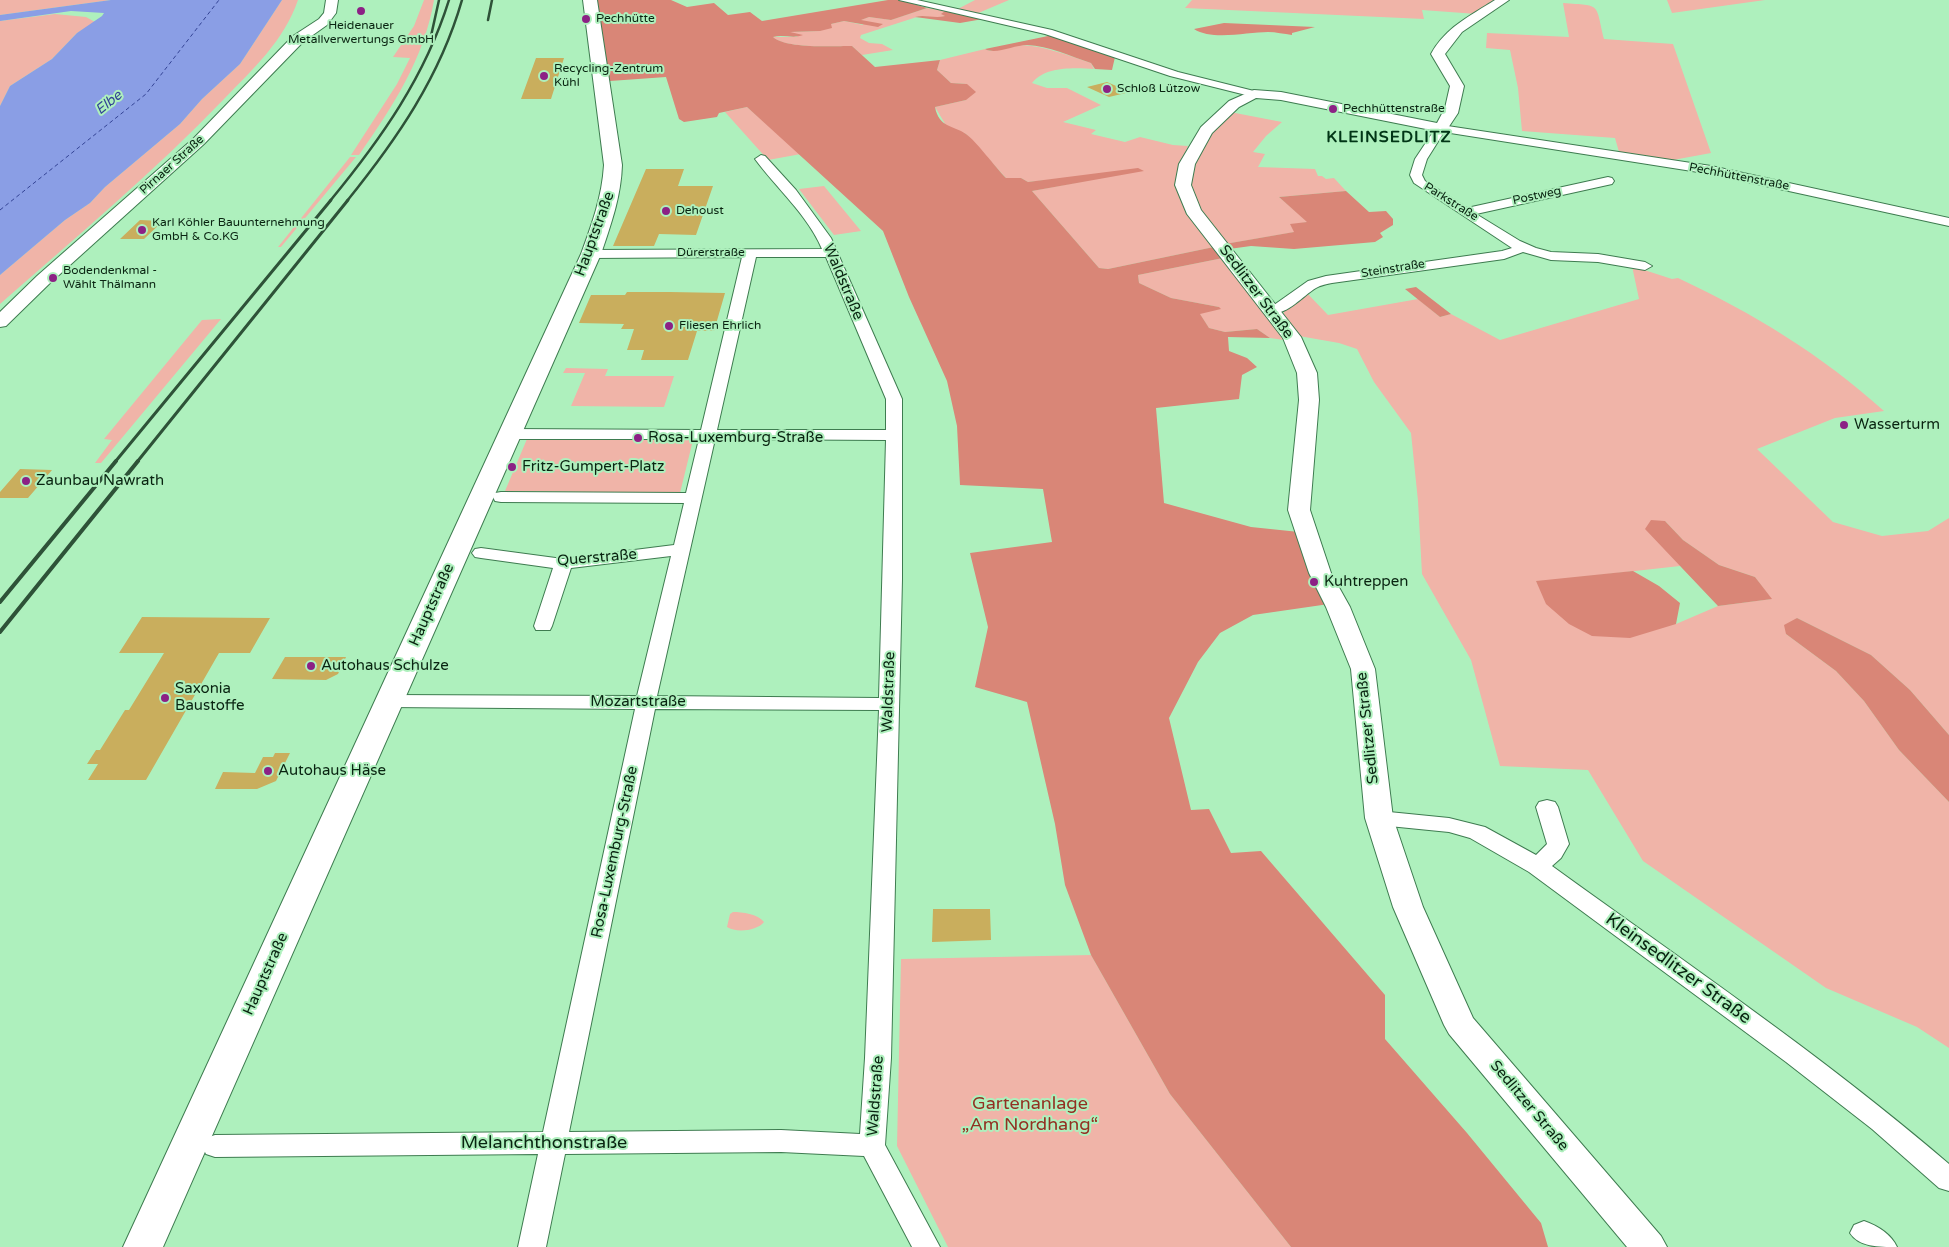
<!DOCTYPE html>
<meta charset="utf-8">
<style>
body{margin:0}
canvas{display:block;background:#aef0bd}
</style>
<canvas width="1949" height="1247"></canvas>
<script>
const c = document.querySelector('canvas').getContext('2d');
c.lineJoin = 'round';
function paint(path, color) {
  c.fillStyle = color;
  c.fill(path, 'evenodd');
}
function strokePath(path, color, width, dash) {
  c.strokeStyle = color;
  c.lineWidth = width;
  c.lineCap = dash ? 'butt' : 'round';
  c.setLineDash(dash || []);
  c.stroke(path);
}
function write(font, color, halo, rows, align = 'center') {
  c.font = font + ' "Varela Round",sans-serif';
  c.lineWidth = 4;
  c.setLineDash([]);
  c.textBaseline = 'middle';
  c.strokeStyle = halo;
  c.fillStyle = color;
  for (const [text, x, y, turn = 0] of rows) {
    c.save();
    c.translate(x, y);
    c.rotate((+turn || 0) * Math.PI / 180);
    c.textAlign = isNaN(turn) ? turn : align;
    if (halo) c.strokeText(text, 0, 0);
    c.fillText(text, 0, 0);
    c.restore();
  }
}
paint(new Path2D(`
 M0,0H111L0,15Z
 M282,0H298C284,41 253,69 224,99C154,172 76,237 0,304V275L65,220L90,203L105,187L180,124L202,99L240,64Z
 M424,0H434C424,59 393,106 359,155H351L397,84L410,58L393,57L414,26Z
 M975,0H1009L976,14L954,11Z
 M1192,0H1498L1477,14L1422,10L1424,19L1185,8Z
 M1667,0H1765L1672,13Z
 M1563,3C1602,6 1595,2 1604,39L1673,44L1711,153L1673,160L1619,152L1615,138L1522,131L1518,88L1510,50L1486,48L1487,33L1569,37Z
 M927,8L945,11L942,14L945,16L938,18L920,16L861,35L860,38L869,43L882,44L893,50L862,55L852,46C835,46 784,49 773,37H798L789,32L820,31L831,24L844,21L863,25L864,22L860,20L869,17L891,20Z
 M55,14L86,17L95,22L77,33L52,59L10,86L0,106V21Z
 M1020,45C1045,46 1067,55 1091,63L1094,69C1074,68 1046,66 1032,83L1047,88H1067L1101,105L1063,122L1096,130L1091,134L1125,142L1140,137L1173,145L1188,146C1166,195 1184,209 1214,247L1108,269L1099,268L1032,191L1143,170L1028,182L1021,178H1006L966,134L947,127L935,107L966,100L967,84L951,83L937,70L940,60L985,49L990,51Z
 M747,107L801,154L768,160L725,112Z
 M1230,112L1282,122L1266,136L1253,152L1265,154L1258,167L1315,169L1318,176H1322L1326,179L1334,178L1346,191L1279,197L1308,222L1291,225L1295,232L1225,244C1216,233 1205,222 1197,210C1175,173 1203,137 1230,112Z
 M350,157H356L281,247H278Z
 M824,186L861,231L834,235L799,189Z
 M1223,258L1284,340L1270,338L1257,329L1225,332L1209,328L1199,313L1219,307L1171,298L1139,283L1138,275Z
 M1632,266L1672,279L1678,278C1753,313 1822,355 1884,411L1835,418L1757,449L1833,522L1882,536L1928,531L1949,518V735L1910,690L1871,655L1797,618L1786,634L1836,671L1864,701L1899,750L1949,802V1048L1917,1027L1826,988L1643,861L1588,770L1500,766L1471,660L1422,574L1418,501L1411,433L1374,382L1357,349L1339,343L1299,336L1283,316L1284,311L1306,292L1328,315L1418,299L1440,317L1451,314L1500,340L1639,299ZM1665,521L1683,540L1719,565L1755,577L1771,599L1718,606L1676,624L1536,582L1680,566Z
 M221,319L101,463H95L112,440L104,439L202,320Z
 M566,368L608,369L605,376H674L664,407L571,406L585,373H563Z
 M527,439L693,440L680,493L505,491Z
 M733,912C742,912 758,914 764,922C757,931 736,933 727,927L730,914Z
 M1091,955L1170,1094L1291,1247H948L897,1146L901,959Z`), '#f0b4a8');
paint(new Path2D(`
 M595,0H671L687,7L714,3L728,15L750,12L762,21L888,0H901L927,8L891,20L869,17L861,20L883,24L878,27L844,21L831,24L832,28L820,31L790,32L803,35C793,39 783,34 773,37C786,49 833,46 852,46L875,67L940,60L937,70L951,83L967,84L976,92L966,100L935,107C939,128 953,125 966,134C977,142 995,167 1006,178H1021L1028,182L1138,168L1144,171L1032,191L1099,268L1108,269L1214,247L1223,258L1138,275L1139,283L1171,298L1219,307L1221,309L1200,314L1209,328L1225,332L1257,329L1270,338L1228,337L1229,351L1247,358L1257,367L1242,375L1239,399L1156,408L1164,503L1251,527L1299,532L1329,604L1253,615L1220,633L1198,662L1169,718L1191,810L1209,809L1231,853L1261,851L1385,995V1039L1467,1133L1541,1223L1548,1247H1291L1170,1094L1091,955L1065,885L1055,824L1027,702L975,687L988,627L970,553L1052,542L1043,489L960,485L957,426L947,381L909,297L883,231L747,107L719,113L717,117L684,122L679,119L666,77L610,81Z
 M945,11L983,19L960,23L915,17C925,14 934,19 945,16L941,14Z
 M1224,23L1315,27L1292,33V35C1284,34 1276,32 1268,32C1248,32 1212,41 1194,29Z
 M1053,35L1115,57L1112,70L1095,69L1091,63C1070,56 1049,46 1027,45C1014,45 996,55 985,49Z
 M1346,191L1369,212L1386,211L1393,219V225L1380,233L1383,237L1375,242L1294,249L1251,246L1229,249L1225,244L1294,232L1290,224L1307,222L1279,197Z
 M1416,287L1451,314L1440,317L1405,289Z
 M1651,520L1665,521L1683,540L1719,565L1755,577L1772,599L1718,606L1645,529Z
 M1633,571L1659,586L1680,603L1676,624L1630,638L1592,636L1569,624L1546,604L1536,581Z
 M1797,618L1871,655L1910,690L1949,735V802L1899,750L1864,701L1836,671L1786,634L1784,625Z`), '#d98677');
paint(new Path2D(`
 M111,0H282L240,64L202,99L180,124L105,187L90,203L65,220L0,275V106L10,86L52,59L77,33L102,16L104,13L71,11L0,21V15Z`), '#8a9ee5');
strokePath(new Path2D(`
 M0,210L146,94L219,0`), '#334395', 1, [4, 3]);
paint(new Path2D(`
 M536,58H564L551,99H521Z
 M1107,82L1130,92L1109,97L1087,87Z
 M646,169H684L678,186H713L696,235L659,234L654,246H613Z
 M140,220L163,221L144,239H120Z
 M627,292H670L725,293L714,331H697L688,360H641L644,350H627L634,329H621L624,324L579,323L591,295H625Z
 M20,469L52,470L28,498H0V492Z
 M142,617L270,618L250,653H219L146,780H88L98,764H87L96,750H100L125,710H129L164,653H119Z
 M285,657H346L338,674L326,680L272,679Z
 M275,753H290L276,781L257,789H215L223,772L255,773L263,757H273Z
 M933,909H990L991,940L932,942Z`), '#c9ae5d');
const minor = new Path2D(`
 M899,0H917L1052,30L1178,72L1258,92L1259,94L1254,97L1170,76L1045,34Z
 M1441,125L1711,166L1949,218V226L1711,174L1444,132L1427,159L1422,175L1425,181L1467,208L1608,177L1612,178L1614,181L1612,184L1476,214L1520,241L1536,248L1551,252L1598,254L1645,262L1652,266L1645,270L1598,262L1551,260L1523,252L1504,259L1332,283C1327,284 1321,285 1316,288C1301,297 1285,318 1266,313L1264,310L1266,307L1274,305L1308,281L1326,276L1502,251L1512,248L1414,183L1410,175L1415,159L1437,126Z
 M761,155L765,156L796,190L831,238L902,399V579L891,1058L885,1145L940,1247H912L864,1156L781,1152L565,1154L546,1247H518L538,1154L215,1157L206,1154L202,1146L206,1138L215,1135L543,1132L635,709L388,707L381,705L378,701L381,697L388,695L637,696L671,556L571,568L552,626L550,630H536L534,626L553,568L481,558L475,557L472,553L475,549L481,548L563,559L674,545L684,503L501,502L495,501L493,497L495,493L501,492L686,493L699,439H508L500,434L508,429L701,430L742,257L591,258L584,254L591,250L822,249C807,214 777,189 755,159ZM756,257H826L886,399V430H717ZM715,439L886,440L879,698L657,696ZM655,709L879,710L865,1058L860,1134L781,1130L569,1132Z
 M1547,800L1555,802L1558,807L1569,844L1561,858L1552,866C1686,963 1823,1056 1949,1164V1191L1939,1188L1872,1129L1786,1062L1529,872L1470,838L1449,832L1379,825L1371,823L1368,818L1371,813L1379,811L1449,818L1485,827L1536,855L1547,844L1536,807L1539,802Z
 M1864,1221C1878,1226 1891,1234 1897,1247C1878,1247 1859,1247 1850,1233L1854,1225Z`);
const tertiary = new Path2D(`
 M326,0H338L336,13L327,25L303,42L204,144L49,284L6,326L0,327V312L37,276L194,138L293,36L319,19L324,13Z
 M1495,0H1509L1462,32L1445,54L1464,86L1458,113L1446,131L1441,132L1281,100L1256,98L1239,107L1212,133L1195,164L1191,185L1201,210L1301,337L1317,373L1319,400L1310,510L1331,573L1350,607L1375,669L1393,818L1423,907L1473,1018L1661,1236L1667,1247H1627L1449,1034L1444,1025L1393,907L1365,818L1351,669L1326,607L1309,573L1288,510L1299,400L1297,373L1283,338L1187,214L1175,185L1179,164L1201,127L1229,101L1254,90L1281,92L1437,123L1445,108L1450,86L1431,54C1446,27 1470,16 1495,0Z`);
const secondary = new Path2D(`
 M583,0H597L622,165C621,197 611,224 601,254L163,1247H123L581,254C592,224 602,197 604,165Z`);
strokePath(minor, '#3e7c50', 2);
strokePath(tertiary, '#3e7c50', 2);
strokePath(secondary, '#3e7c50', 2);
paint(minor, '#fff');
paint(tertiary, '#fff');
paint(secondary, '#fff');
strokePath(new Path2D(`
 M488,20L492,0
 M431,36L439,0
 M330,201C381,139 425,77 449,0
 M347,201C397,139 440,77 462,0`), '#2e5238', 2.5);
strokePath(new Path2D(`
 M115,462L331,200
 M137,462L348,200`), '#2e5238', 3);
strokePath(new Path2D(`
 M0,602L116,461
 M0,632L138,461`), '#2e5238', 4);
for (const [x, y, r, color] of [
 [361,11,5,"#8c2185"],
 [586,19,5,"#8c2185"],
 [544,76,5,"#8c2185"],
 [1107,89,5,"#8c2185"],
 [1333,109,5,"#8c2185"],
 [666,211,5,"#8c2185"],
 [142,230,5,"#8c2185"],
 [53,278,5,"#8c2185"],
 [669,326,5,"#8c2185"],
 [1844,425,5,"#8c2185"],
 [638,438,5,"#8c2185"],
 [512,467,5,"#8c2185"],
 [26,481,5,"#8c2185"],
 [1314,582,5,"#8c2185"],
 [311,666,5,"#8c2185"],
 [165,698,5,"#8c2185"],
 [268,771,5,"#8c2185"]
]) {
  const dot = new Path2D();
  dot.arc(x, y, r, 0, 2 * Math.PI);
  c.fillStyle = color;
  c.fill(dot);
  strokePath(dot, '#aef0bd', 2);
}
write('12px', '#092411', '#aef0bd', [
 ["Pechhütte",596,19],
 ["Heidenauer",361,26,"center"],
 ["Metallverwertungs GmbH",361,40,"center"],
 ["Recycling-Zentrum",554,69],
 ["Kühl",554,83],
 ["Schloß Lützow",1117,89],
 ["Pechhüttenstraße",1343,109],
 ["Dehoust",676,211],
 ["Karl Köhler Bauunternehmung",152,223],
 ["GmbH & Co.KG",152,237],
 ["Bodendenkmal -",63,271],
 ["Wählt Thälmann",63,285],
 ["Fliesen Ehrlich",679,326]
], 'left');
write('12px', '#092411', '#aef0bd', [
 ["Pirnaer Straße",172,165,-42],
 ["Pechhüttenstraße",1739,177,11],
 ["Postweg",1537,196,-12],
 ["Parkstraße",1451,202,32],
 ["Dürerstraße",711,253],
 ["Steinstraße",1393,269,-9]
]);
write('italic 14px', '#334395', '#aef0bd', [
 ["Elbe",109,103,-39]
]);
write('15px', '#092411', '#aef0bd', [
 ["Hauptstraße",595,234,-70],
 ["Waldstraße",843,282,67],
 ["Sedlitzer Straße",1256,292,53],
 ["Querstraße",597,558,-5],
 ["Hauptstraße",432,605,-66],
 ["Waldstraße",889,692,-88],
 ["Mozartstraße",638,702],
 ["Sedlitzer Straße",1368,728,-96],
 ["Rosa-Luxemburg-Straße",615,852,-78],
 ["Hauptstraße",266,974,-66],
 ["Waldstraße",876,1096,-86],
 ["Sedlitzer Straße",1529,1106,50]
]);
write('15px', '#092411', '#aef0bd', [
 ["Wasserturm",1854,425],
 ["Rosa-Luxemburg-Straße",648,438],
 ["Fritz-Gumpert-Platz",522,467],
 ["Zaunbau Nawrath",36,481],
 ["Kuhtreppen",1324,582],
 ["Autohaus Schulze",321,666],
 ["Saxonia",175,689],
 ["Baustoffe",175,706],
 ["Autohaus Häse",278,771]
], 'left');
c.letterSpacing = '1px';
write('bold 16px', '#013516', '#aef0bd', [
 ["KLEINSEDLITZ",1389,138]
]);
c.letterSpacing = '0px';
write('18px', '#092411', '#aef0bd', [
 ["Kleinsedlitzer Straße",1678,969,36],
 ["Melanchthonstraße",544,1143]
]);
write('18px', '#933022', '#aef0bd', [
 ["Gartenanlage",1030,1104],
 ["„Am Nordhang“",1030,1125]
]);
</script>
